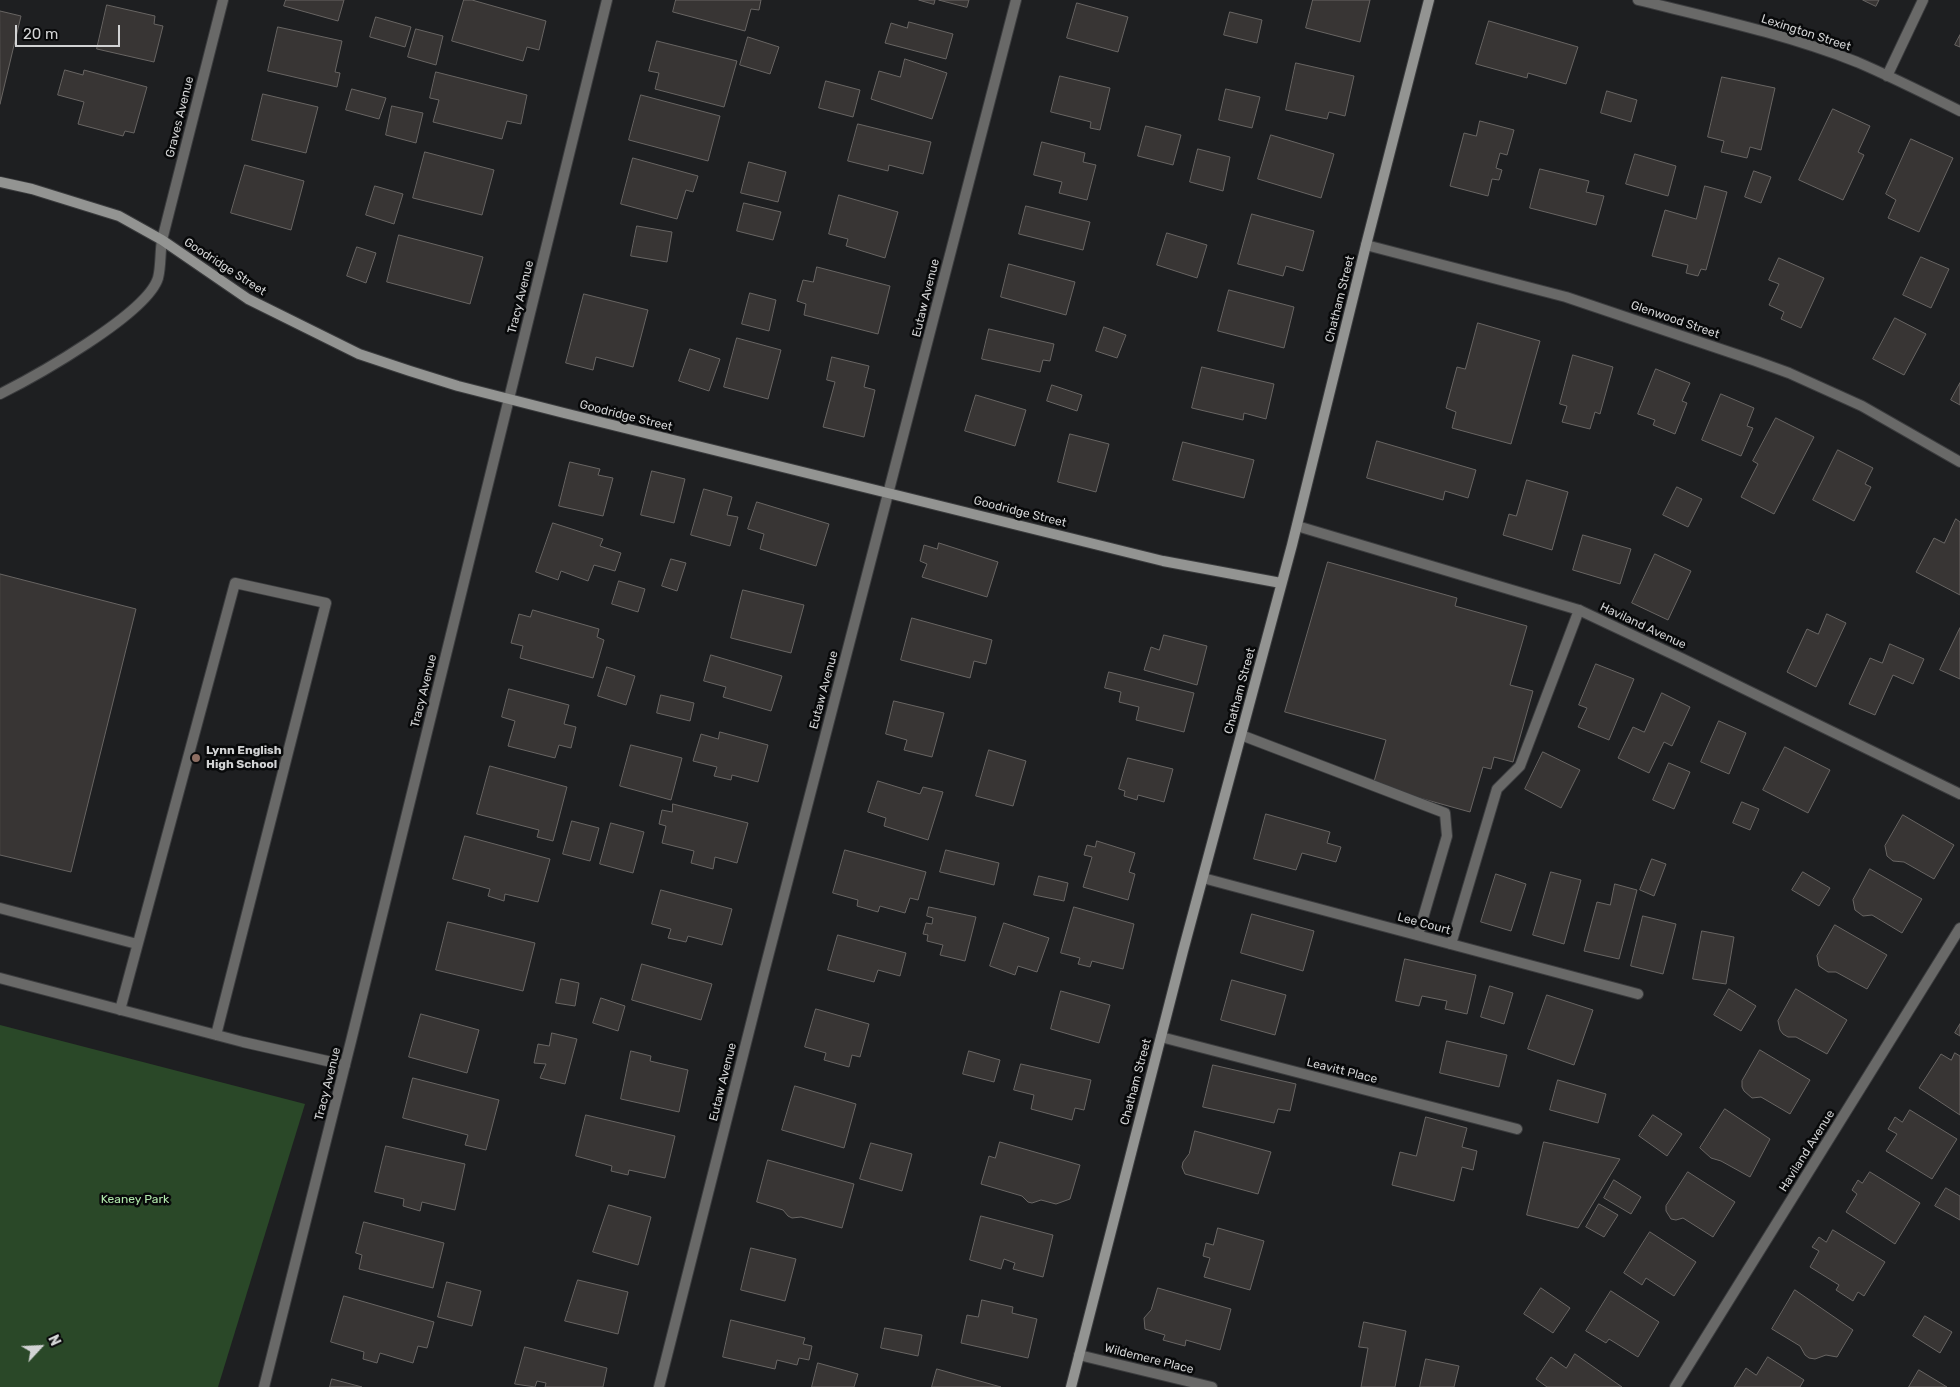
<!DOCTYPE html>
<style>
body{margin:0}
#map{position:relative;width:1960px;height:1387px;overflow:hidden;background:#1e1f21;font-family:Rubik,sans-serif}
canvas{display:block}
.north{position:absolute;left:15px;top:1322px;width:50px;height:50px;-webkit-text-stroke:4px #08090a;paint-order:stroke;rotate:65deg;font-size:14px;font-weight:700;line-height:20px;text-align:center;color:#d2d3d4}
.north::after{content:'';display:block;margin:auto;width:18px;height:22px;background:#d2d3d4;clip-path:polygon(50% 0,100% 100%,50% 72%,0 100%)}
.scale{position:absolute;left:15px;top:25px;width:105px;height:22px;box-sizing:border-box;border:2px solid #d2d3d4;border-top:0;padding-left:6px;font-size:15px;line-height:18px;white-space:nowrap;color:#d2d3d4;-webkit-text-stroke:4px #08090a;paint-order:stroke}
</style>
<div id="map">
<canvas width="1960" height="1387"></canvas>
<div class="north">N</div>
<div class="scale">20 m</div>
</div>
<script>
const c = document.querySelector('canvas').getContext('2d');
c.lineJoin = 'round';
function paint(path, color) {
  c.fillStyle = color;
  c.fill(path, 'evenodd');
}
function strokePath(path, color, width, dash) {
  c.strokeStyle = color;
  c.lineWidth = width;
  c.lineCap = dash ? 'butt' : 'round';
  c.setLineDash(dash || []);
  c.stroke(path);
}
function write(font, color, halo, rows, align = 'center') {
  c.font = font + ' Rubik,sans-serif';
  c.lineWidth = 5;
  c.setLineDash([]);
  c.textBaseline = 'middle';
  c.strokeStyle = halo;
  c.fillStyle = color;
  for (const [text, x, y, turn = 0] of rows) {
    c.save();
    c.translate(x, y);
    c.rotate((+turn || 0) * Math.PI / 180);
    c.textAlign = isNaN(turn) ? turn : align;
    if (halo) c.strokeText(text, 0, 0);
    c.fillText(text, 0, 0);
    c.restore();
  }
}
paint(new Path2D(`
 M0,1025L305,1104L218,1387H0Z`), '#2a4828');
const building = new Path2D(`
 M286,0H344L338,21L284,6Z
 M464,0H472L546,21L539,50L527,47L523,61L452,41Z
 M676,0H761L759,10L751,9L745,31L673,12Z
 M919,0H935L934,4Z
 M939,0H969L967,7Z
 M1313,0H1370L1360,42L1306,28Z
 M1863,0H1879L1876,6Z
 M1077,3L1128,17L1118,52L1067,38Z
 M107,5L155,16L154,24L163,26L154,62L97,49Z
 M0,11L21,16L0,104Z
 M1230,12L1262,20L1257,43L1224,35Z
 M376,17L411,27L405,47L370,37Z
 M1489,21L1578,47L1566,84L1528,73L1527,78L1476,64Z
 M909,22L953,34L946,59L885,43L891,23L907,28Z
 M278,27L342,41L335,72L340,73L337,87L268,71Z
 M416,29L443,36L436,65L408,57Z
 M1960,35V47L1955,45Z
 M748,37L779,47L770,74L740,65Z
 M657,41L737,61L724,107L655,89L659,73L649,71Z
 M905,59L947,73L932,119L871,99L879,71L900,77Z
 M1296,63L1354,76L1345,116L1329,112L1327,119L1286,110Z
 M65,70L83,75L84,70L147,87L134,133L125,131L123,136L78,124L84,102L58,95Z
 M436,72L527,95L521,124L507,121L502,139L433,122L439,100L430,98Z
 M1060,76L1110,88L1100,130L1090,128L1091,122L1051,112Z
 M1722,77L1775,88L1761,150L1750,147L1747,158L1721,152L1724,141L1708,137Z
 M826,81L860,90L853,117L819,108Z
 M352,89L386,98L379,119L346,110Z
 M1226,89L1260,97L1252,128L1219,120Z
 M1607,91L1637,100L1631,122L1601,113Z
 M263,94L318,107L306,153L252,140Z
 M641,95L720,116L708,161L629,140Z
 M392,106L423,113L416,143L386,135Z
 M1833,109L1870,126L1858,152L1864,155L1843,200L1799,180Z
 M1480,121L1514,130L1507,155L1500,153L1496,168L1502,170L1499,180L1492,179L1488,196L1450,186L1464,133L1476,136Z
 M858,124L931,142L923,174L889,165L888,171L848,161Z
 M1146,126L1181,135L1173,165L1138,156Z
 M1271,135L1334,154L1321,198L1258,179Z
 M1911,139L1953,158L1919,232L1888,218L1896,200L1886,194Z
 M1042,142L1085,153L1083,162L1096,165L1087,200L1059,193L1062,182L1034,175Z
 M1198,149L1230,157L1223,191L1190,182Z
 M425,152L494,170L482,215L413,198Z
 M1635,154L1676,166L1668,196L1626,184Z
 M633,158L698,176L693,192L686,190L677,219L621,204Z
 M749,162L786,172L778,202L741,193Z
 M245,165L304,181L291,230L231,213Z
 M1540,169L1589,181L1586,192L1604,196L1596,225L1530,208Z
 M1754,171L1771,177L1761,203L1745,197Z
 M375,186L403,194L394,224L366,215Z
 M1705,186L1727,192L1706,270L1701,269L1698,276L1686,273L1688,265L1652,256L1665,210L1696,219Z
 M839,195L898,212L885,258L846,246L848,239L829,234Z
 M744,203L781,212L773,240L737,231Z
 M1026,206L1090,222L1083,250L1019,234Z
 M1252,214L1314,231L1303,271L1286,266L1283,276L1238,264Z
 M637,226L672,232L667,262L631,256Z
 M1167,233L1207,245L1197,278L1157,265Z
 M399,235L483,257L470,304L387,282Z
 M357,247L376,253L366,283L347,276Z
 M1921,257L1949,269L1931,308L1903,295Z
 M1779,258L1824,278L1801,328L1781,319L1784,312L1769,305L1779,284L1769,280Z
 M1009,264L1075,282L1066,315L1001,297Z
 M817,267L890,286L878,334L804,315L806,304L797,301L803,280L813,282Z
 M1229,290L1294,307L1284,348L1218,331Z
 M750,293L776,300L769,331L742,324Z
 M584,294L648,310L633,367L596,357L593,370L566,363Z
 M1895,318L1926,334L1904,375L1873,359Z
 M1478,323L1540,341L1511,444L1452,428L1456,412L1446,408L1457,367L1465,369Z
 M1104,327L1126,335L1117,358L1096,351Z
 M989,329L1054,344L1050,361L1043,360L1040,372L982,359Z
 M737,338L781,350L768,399L724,387Z
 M690,349L720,359L709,391L679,381Z
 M1573,355L1613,367L1600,414L1595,412L1590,429L1562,422L1567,406L1560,404Z
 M832,357L869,366L864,387L875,390L864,437L823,427L835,382L827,380Z
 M1202,367L1274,384L1266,419L1244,413L1243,420L1192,408Z
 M1656,369L1690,383L1682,401L1687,403L1675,434L1653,425L1655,420L1638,414Z
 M1960,383V405L1951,400Z
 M1052,385L1082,395L1077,411L1047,401Z
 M1721,394L1754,408L1747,426L1753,428L1741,456L1702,440Z
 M976,395L1026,410L1015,446L965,431Z
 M1776,418L1814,437L1774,514L1741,497L1758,464L1753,461Z
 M1070,434L1109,444L1096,492L1058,482Z
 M1377,441L1476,470L1468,498L1445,491L1443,500L1367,478Z
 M1183,442L1254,460L1244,498L1173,480Z
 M1838,450L1873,468L1865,484L1871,487L1854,521L1813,500Z
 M570,462L600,469L598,475L613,478L603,516L559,506Z
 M652,471L685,479L674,523L641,515Z
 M1527,480L1568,492L1552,550L1503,535L1509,514L1516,516Z
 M1677,487L1702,499L1688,527L1663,515Z
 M704,489L732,497L727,515L738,517L730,546L691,535Z
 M757,502L829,524L816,566L760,549L764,534L748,529Z
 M1956,519L1960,522V595L1916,572L1934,538L1944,543Z
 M553,523L603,539L600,546L621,553L615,571L594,565L588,581L561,571L558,580L536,572Z
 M1583,535L1631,549L1620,584L1573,570Z
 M939,543L998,562L987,597L922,577L927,564L920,561L924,545L937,549Z
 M1655,554L1691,571L1668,620L1632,603Z
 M671,559L686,563L677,591L662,586Z
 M1328,562L1457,598L1455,606L1527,626L1510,685L1533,691L1513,762L1494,757L1491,769L1483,767L1470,812L1373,785L1386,740L1285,712Z
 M0,574L136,609L71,872L0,855Z
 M619,581L645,589L638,612L612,604Z
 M743,590L804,605L791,653L731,638Z
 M533,610L599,629L597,637L604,640L593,678L520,658L523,646L511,643L519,614L530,617Z
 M1827,614L1846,623L1816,687L1787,672L1807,629L1818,634Z
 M912,618L992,640L986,664L974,661L970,678L901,660Z
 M1960,628V679L1940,670Z
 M1164,635L1207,646L1197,685L1144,670L1151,647L1159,650Z
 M1890,644L1924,659L1913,684L1893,675L1875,715L1849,704L1870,658L1882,663Z
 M711,655L782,676L771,711L723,697L726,687L704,681Z
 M1596,664L1634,679L1609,740L1578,727L1587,708L1579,705Z
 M607,667L635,676L626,705L598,696Z
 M1109,672L1194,693L1184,732L1136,720L1139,707L1119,702L1121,692L1105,688Z
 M509,689L569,705L564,724L576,727L571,748L559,745L555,758L508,746L515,721L502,717Z
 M1662,693L1690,707L1672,746L1664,742L1649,773L1618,758L1633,727L1644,732Z
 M661,695L694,703L690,721L657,713Z
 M894,701L944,713L932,757L904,750L907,740L886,734Z
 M1719,721L1746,733L1729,774L1701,762Z
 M720,732L768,745L758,782L732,775L731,780L714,776L717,767L693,761L701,734L718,739Z
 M631,745L682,758L671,800L620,786Z
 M1785,747L1830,770L1808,813L1763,790Z
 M989,750L1026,761L1013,806L976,796Z
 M1543,752L1580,770L1561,808L1525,789Z
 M1128,758L1173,769L1164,802L1138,795L1137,800L1124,796L1125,791L1119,789Z
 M1669,763L1690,772L1674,809L1653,800Z
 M490,766L567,787L553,841L537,837L539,830L477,814Z
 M878,781L920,794L923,787L943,792L928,840L884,826L886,818L868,812Z
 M1742,802L1759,809L1750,830L1733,823Z
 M673,804L748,823L737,863L715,857L713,869L691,863L694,851L662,843L666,826L659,824L662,810L672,812Z
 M1266,814L1330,832L1327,843L1341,847L1336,862L1302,853L1296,870L1254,859Z
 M1903,815L1954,845L1934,879L1904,862L1893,861L1887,856L1885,846Z
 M572,821L599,828L590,861L563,854Z
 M611,823L644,832L633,873L600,864Z
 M465,836L550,859L538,902L505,894L504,901L488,896L490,889L453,879Z
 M1097,841L1135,853L1129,872L1135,874L1128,900L1083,887L1092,857L1084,855L1087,845L1095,847Z
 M845,850L926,872L918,900L910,898L905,913L880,906L878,912L857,906L858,900L833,893Z
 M946,850L999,863L994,885L940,872Z
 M1652,859L1666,864L1654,896L1640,890Z
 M1870,869L1922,899L1902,933L1872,915L1863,916L1855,910L1853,900Z
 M1551,872L1581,880L1564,944L1533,935Z
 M1803,872L1830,888L1819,906L1792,890Z
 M1496,874L1526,884L1511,931L1481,922Z
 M1039,876L1068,883L1064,901L1034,895Z
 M1615,884L1637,890L1619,959L1584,951L1597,902L1610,905Z
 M661,890L732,909L722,945L688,936L686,942L668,938L671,929L652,924Z
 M929,907L976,917L965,961L940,955L943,945L927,941L928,935L923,934L926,923L932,924L933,918L927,916Z
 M1074,907L1134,924L1123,969L1092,961L1090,967L1078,964L1080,958L1061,953Z
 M1252,914L1314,931L1303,971L1241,953Z
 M1643,916L1676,924L1663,974L1631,966Z
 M448,922L535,943L523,991L436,970Z
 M1004,923L1049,938L1037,972L1018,966L1015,975L990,966Z
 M1835,925L1887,955L1867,989L1836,972H1828L1819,966L1817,956Z
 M1702,931L1734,937L1726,984L1693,979Z
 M838,935L906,953L900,976L878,970L874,982L828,970Z
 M1405,959L1476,975L1467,1014L1445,1009L1447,1001L1422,996L1419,1006L1396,1001Z
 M642,964L712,984L701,1020L632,1000Z
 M561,979L579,983L575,1006L556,1003Z
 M1232,980L1286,995L1275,1035L1221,1020Z
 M1490,986L1513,993L1504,1024L1481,1017Z
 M1729,989L1756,1006L1741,1031L1714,1015Z
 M1796,989L1847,1020L1827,1054L1796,1037H1788L1783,1034L1780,1030L1778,1021Z
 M1061,991L1110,1005L1099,1043L1051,1029Z
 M1547,995L1593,1010L1574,1065L1528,1049Z
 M601,998L625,1006L618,1031L593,1023Z
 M816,1009L869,1024L860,1057L852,1055L849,1067L824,1060L826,1053L805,1047Z
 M421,1014L479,1030L467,1073L409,1057Z
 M1960,1024V1036L1955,1033Z
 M552,1033L577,1039L565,1084L540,1078L546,1064L534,1063L538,1044L549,1046Z
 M1447,1041L1507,1055L1499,1087L1440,1073Z
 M1760,1050L1810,1080L1790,1114L1761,1097L1752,1098L1744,1091L1742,1087V1081Z
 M631,1051L651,1056L650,1061L688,1070L679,1112L621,1099Z
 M969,1051L1000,1060L994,1082L963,1074Z
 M1955,1053L1960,1056V1115L1919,1088L1941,1054L1951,1060Z
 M1021,1064L1091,1080L1084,1110L1075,1108L1072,1120L1031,1109L1034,1095L1014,1090Z
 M1213,1065L1296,1084L1290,1111L1278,1109L1274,1123L1203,1107Z
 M413,1078L499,1100L486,1150L465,1145L468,1135L403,1118Z
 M1558,1080L1606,1094L1598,1123L1550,1110Z
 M795,1086L856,1104L844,1148L782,1130Z
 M1725,1109L1770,1139L1750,1177L1721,1161L1711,1158L1700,1148Z
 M1910,1110L1957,1139L1932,1179L1886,1151L1897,1134L1888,1129L1895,1117L1902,1122Z
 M586,1115L675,1136L665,1178L629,1170L628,1175L611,1171L612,1166L576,1156Z
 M1653,1115L1682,1134L1667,1156L1639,1136Z
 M1426,1117L1467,1128L1462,1147L1477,1151L1473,1170L1462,1167L1454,1201L1392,1185L1400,1152L1416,1156Z
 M1195,1131L1271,1152L1258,1194L1185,1174L1182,1167L1183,1162L1189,1154Z
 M1000,1142L1080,1165L1070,1199L1056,1204L1041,1200L1032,1203L1028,1202L1022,1196L981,1184L989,1156L995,1158Z
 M1544,1142L1620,1159L1578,1228L1527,1215Z
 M871,1143L912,1154L902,1191L860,1179Z
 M386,1146L465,1164L455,1210L422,1202L420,1211L403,1206L404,1199L375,1192Z
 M768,1160L854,1184L842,1228L801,1217L792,1218L788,1216L783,1210L757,1202Z
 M1688,1172L1735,1202L1713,1237L1683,1218L1676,1220L1671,1219L1666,1211V1206Z
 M1870,1172L1920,1203L1895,1244L1846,1212L1857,1194L1852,1190L1858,1180L1862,1183Z
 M1614,1180L1641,1197L1631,1214L1604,1198Z
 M1946,1188L1960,1196V1220L1935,1206Z
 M1599,1204L1618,1215L1604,1237L1586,1227Z
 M609,1205L651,1217L638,1265L593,1252Z
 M981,1216L1053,1235L1043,1277L1013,1269L1015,1263L1004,1259L1001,1269L970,1260Z
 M364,1222L444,1243L433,1288L359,1269L362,1255L356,1253Z
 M1218,1228L1264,1241L1250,1290L1204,1277L1210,1258L1203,1256L1206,1243L1213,1245Z
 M1833,1230L1885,1262L1864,1296L1858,1292L1853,1301L1836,1290L1839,1285L1810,1267L1819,1251L1812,1247L1819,1237L1826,1242Z
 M1650,1232L1696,1262L1674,1296L1646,1278L1642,1285L1624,1273Z
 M751,1248L796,1259L785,1301L741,1290Z
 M578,1280L628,1292L618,1334L565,1321Z
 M447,1282L481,1291L472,1326L438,1317Z
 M1158,1288L1231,1309L1220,1350L1186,1340L1185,1346L1163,1340L1165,1335L1145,1329L1144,1318L1151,1310Z
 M1541,1288L1570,1308L1553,1333L1524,1314Z
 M1795,1290L1853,1330L1837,1357L1826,1355L1815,1359L1809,1358L1805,1355L1800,1346L1772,1329Z
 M1611,1291L1659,1322L1638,1357L1609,1339L1606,1343L1586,1331Z
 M344,1296L434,1322L427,1348L418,1346L413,1363L380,1353L377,1363L363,1359L364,1352L331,1342Z
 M982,1300L1013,1307L1012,1313L1037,1319L1028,1358L961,1343L967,1315L978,1317Z
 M1925,1316L1952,1332L1940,1353L1913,1336Z
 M731,1320L805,1338L803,1344L812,1346L809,1360L799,1358L797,1365L777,1360L775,1369L723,1357Z
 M1364,1322L1406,1331L1395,1387H1361L1368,1348L1359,1347Z
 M885,1328L922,1335L918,1356L881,1348Z
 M525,1347L607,1368L603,1387H545L546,1383L537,1381L535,1387L515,1384Z
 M1575,1354L1622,1387H1547L1536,1379L1551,1357L1566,1368Z
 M1768,1357L1804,1380L1800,1387H1734L1746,1368L1756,1375Z
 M1426,1359L1459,1366L1454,1387H1420Z
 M818,1363L858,1374L854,1387H812Z
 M937,1369L1001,1387H932Z
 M1919,1370L1947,1387H1909Z
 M332,1379L362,1387H330Z`);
paint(building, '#383534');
strokePath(building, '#686563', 1);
const lane = new Path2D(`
 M0,394C34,377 147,314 158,278C161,267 160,252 162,240
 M1241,735L1445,813L1447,836L1418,935
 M0,908L137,944
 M1451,944L1497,789L1520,766L1579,610
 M0,978L243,1042L345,1065
 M120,1010L235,583L326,603L216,1035`);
const street = new Path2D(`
 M1638,0C1711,18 1786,34 1857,62C1892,77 1926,94 1960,111
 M1887,76L1923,0
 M162,240L223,0
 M1366,245L1566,297L1756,361L1789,373L1862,406L1960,462
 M1297,526L1579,610L1683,659L1960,794
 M1203,878L1638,994
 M1161,1037L1517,1129
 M1079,1355L1212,1387
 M264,1387L351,1041L607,0
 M659,1387L763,976L1016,0
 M1675,1387L1960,928`);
const secondary = new Path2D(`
 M0,182L32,189L119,216L162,240L248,299L359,354L410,371L458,386L564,413L1163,561L1281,583
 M1071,1387L1183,951L1292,545L1366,245L1429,0`);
strokePath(lane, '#3b3c3e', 12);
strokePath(street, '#3b3c3e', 12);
strokePath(secondary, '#3b3c3e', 12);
strokePath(lane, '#696968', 10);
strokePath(street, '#696968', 10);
strokePath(secondary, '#939492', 10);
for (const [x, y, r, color] of [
 [196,758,5,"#8d6e63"]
]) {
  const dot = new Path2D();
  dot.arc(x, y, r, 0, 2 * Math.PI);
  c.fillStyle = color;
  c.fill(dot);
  strokePath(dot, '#08090a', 2);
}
write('12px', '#d2d3d4', '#08090a', [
 ["Lexington Street",1806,33,18],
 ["Graves Avenue",180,117,-76],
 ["Goodridge Street",225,267,33],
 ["Tracy Avenue",521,297,-76],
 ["Eutaw Avenue",926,298,-76],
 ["Chatham Street",1340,299,-76],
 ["Glenwood Street",1675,320,19],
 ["Goodridge Street",626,416,14],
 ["Goodridge Street",1020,512,14],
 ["Haviland Avenue",1643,626,25],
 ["Eutaw Avenue",824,690,-75],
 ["Tracy Avenue",424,691,-76],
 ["Chatham Street",1240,691,-75],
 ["Lee Court",1424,924,15],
 ["Leavitt Place",1342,1071,14],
 ["Eutaw Avenue",723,1082,-76],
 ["Chatham Street",1136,1082,-75],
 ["Tracy Avenue",328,1084,-76],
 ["Haviland Avenue",1807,1151,-58],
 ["Wildemere Place",1149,1359,14]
]);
write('bold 12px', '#d2d3d4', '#08090a', [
 ["Lynn English",206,751],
 ["High School",206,765]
], 'left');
write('12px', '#afe6aa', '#08090a', [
 ["Keaney Park",135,1200]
]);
</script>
